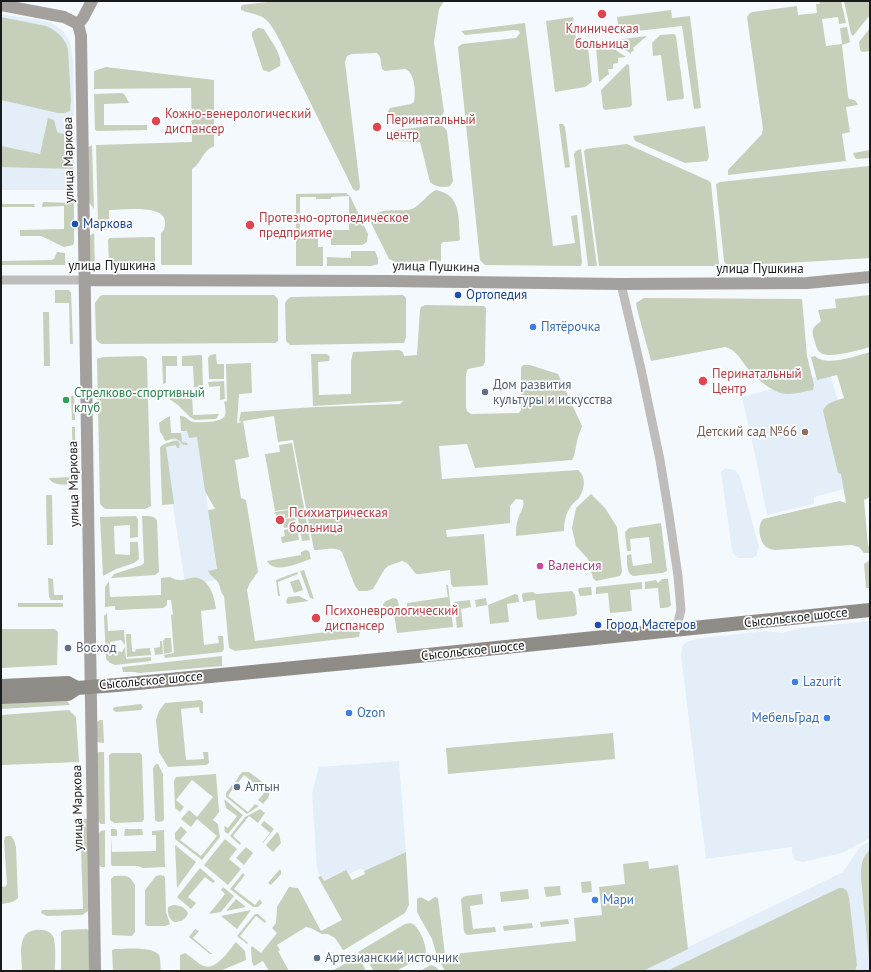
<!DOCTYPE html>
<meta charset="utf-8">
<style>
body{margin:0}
#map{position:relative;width:871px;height:972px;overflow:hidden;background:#f4f9fe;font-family:"PT Sans",sans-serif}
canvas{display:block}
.frame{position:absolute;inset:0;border:2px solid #181a1c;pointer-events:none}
</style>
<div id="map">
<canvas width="871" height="972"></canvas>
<div class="frame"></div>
</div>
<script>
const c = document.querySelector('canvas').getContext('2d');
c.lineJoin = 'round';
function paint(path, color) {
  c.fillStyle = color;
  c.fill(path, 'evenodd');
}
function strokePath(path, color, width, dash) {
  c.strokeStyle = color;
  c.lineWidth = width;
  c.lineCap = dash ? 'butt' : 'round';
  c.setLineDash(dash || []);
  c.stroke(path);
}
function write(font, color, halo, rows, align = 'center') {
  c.font = font + ' "PT Sans",sans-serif';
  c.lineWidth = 3.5;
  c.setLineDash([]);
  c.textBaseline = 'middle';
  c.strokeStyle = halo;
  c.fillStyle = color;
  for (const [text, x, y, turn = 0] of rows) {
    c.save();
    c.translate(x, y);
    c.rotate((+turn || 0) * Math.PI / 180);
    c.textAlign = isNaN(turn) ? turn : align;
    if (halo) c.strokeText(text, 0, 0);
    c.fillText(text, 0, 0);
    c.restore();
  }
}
paint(new Path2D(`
 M1,14L45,21L53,24L63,31L70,42L73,60L75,190H1Z
 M830,373L839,405L870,482L814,497V504L767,515L756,459L742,397Z
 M186,431L198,436L218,580L185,584L164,447L181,432Z
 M725,468L735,470L740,477L759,547L756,556L752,558H738L735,556L732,550L721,472Z
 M870,621V838L842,853L803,862L795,860L792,854V847L706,859L681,655L682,648L684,644L689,641L701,638L766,631L782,633L801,628Z
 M399,761L406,852L364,871L361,868L348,875L345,870L323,881L317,870L312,793L319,767Z
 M870,841V971H639L843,872L860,847Z`), '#e3eef9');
paint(new Path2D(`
 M276,1H444L439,9L434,42L444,112L441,116L436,118L396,123L391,122L387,113L390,108L411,104L414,102C416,93 415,72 405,69L385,71L382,69L380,57L377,53L352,54L347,56L345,62L360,187L359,190L356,191L353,189L280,41C275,32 270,20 260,16C254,13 247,13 241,10V7L242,5Z
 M819,1H841L846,23L839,24L838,17L822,19L826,46L842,44L840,28L847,27L850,42L848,43L842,45L848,96L849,99C854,100 856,100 858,105L846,107L850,132L842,134L846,161L728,175V170L762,134L763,129L747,17L749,14L752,12L797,6L798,15L817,13L816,4H820Z
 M844,1H870V15L853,36L851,34Z
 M671,10L672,18L690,16L701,108L694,109L682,26L619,33L617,17Z
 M1,17L46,26C56,30 65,38 68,49L71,101L70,111L65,113H58L1,100Z
 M573,17L577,45L579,47L586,46L588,48L592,82L585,87L555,92L546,21Z
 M525,23L553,246L575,243L571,216L577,215L582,262L581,266L485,265L480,260L458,47L462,44L516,38L520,33L519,31L515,30L465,35L461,31Z
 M258,28L264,29C269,39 283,54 280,66L269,72L263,70L252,36V32Z
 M870,28V51L862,52L860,50L859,42Z
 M674,34L676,36L684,97L683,99L667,101L661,55L653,56L652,43L660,35Z
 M647,36L633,48L634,51L631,52V54L613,41L614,40Z
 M597,44H607L626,57L618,58V63L613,64V69H608L609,74L599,82L596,46Z
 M627,64L629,65L632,105L630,107L605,110L603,108L601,90Z
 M106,67L214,80V146C201,152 202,163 192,169V265H162L161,264V233C165,230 165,227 165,222C165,204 122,210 109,210V230H105L98,225L96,145L192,142L191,88L94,89V71Z
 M122,93L125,95L129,103L104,104V125H147V130L97,131L95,130L94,94Z
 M48,118L54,120C56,125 55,128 58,133L68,134L72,137L73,169L1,167V146L40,154Z
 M559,124H563L565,127L570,167L565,168Z
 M437,125L444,127L447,131L453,181L450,186C444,188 435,187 430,182L420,142L395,141L394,137L396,130Z
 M705,126L709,157L707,161L685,163L635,141L633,136Z
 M627,144L709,181L711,183L719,264L717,266H599L584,151L586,149Z
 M92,145L94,209L88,201L87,148Z
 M581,149L597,266H588L574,154L576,151Z
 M870,150V158L857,159L855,158L853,153Z
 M869,166L870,181V258L787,263L726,265L724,261L716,184L720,182Z
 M436,190C462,195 458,218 460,239L458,241L443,242L441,244V261L396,262L389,259L371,223C374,204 399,213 412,209C421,205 426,195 436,190Z
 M346,193L350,196L368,234L367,242L362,245H331V230H349V196L331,197V199H316V197H300V230H318V247H323V266H296V194Z
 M43,202L74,203V242L73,245L64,247L41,236H20V230L64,229V206L42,207Z
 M1,204H34L35,207H1Z
 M94,233L95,266L91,265L89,263V236Z
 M153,237L155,238V265H109L108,240L110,238Z
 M351,251H375L378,258V264L371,266H327V257L351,258Z
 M57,252L65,253V265H1V261L51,260L54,259Z
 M55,290H69L71,293L73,344H70L69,303H55Z
 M103,295H274L278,299V341L275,343L102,344L98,342L96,339L95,303L100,296Z
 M403,295L406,298V337L404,343L290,345L286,341L285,303L287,300L291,297Z
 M870,295V347C859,350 830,359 821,353C816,350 816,344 814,339C811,328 813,328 821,321L818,310L836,308L835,299Z
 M644,298L802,299L807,356L814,385L813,390C805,391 796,394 788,394C775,395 752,376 745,365C739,357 736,350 725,347L651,361L637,309L636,303Z
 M425,305L484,306L486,308L485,362L483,366L468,369L466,374V407L467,411L471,414L519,413L521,410V368L523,365H530L558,374L582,426L578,437L574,456L572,460L475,468L467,444L439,446L442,479L578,470C586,476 585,488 580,496C578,500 574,502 571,506C566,513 564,522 564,531L516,536C516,530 516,525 518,519C520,512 525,507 523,500L516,499L510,506V523L446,530L447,537L484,534L488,585L453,587L451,584L450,570L421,574H416L407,563L402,561L388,566L384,570L373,589L367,591H359L355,586L342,552C334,545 324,551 314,550L293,440L278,442L274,416L243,421L249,457L235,460L241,498L246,500L258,572L250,583L247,590L255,641L358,628L360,632L359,637L235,651L229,648L224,596C220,592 221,586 217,581C214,577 210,576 208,571L217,569L208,510L215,509L205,491L197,437L189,438L187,431H181L180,416C186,415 188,421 194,422C199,423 221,422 224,417C227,414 225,406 224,402L227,401L226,364L251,363L252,393L239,394L237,423L242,422L239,421L241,412L315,407L400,404L404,400L402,401L313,406L311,354H327L330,357L329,361L318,362L319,395L351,394V361L353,352L399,350L403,352L404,356L417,355L420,310L421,307Z
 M43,312H49L50,366H44Z
 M870,352V497L864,500L868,546L870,547V553H864L859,547L851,545L775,550C772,549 769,549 766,547C759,541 757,525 763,519L830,503L840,501L846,503L841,474L838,473L823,411C826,402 836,401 844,398L837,375L817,380L811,357L815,356C826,367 856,356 870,352Z
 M216,354L217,364H224V379H209L208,358L210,355Z
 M202,355L203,387H194L193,366H182V356Z
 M143,356L147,359V362L151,506L145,509H105L100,504L97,359L103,357Z
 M162,356H177V366H166V383L163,384Z
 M224,381L225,399L220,400V386L209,387L208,382Z
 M167,393H192L193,415L219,414L217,418L215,419L195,420L190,417L178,405L168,398Z
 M71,396H74L75,420H72Z
 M170,416L171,433H181L182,442L187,443L188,445H183C177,437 175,438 166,441L164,439L163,436L160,432L159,423L166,418Z
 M72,427H75L76,484C67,484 53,487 49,478L73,477Z
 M174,441H178L180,444L179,448H177L176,445L166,447L174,504L162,505L160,447L164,444Z
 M292,443L310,540L302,541L296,508L275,511L265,454L280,452L279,445Z
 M591,494L605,508L617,527L622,572L620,576L596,581L593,578L588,559L576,546L572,528L576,508Z
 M46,495H52L53,545H47Z
 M294,509L295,516L285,518V514L276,516L275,512Z
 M136,516L138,519V537L130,538V526L129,525L114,526L115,554L129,555L130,554V542H138L139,559L134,563L116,569L103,576L100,517Z
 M142,516C149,516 153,515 157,520L159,572L155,575L111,578L114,574L142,565L144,563Z
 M295,517L297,526L284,528L283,523L286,522L285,519Z
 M661,523L667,571L662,573L633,576C626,573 627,562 627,555L631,554L633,566L652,563L649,537L630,539L631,551H627L625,532L629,528Z
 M297,527L299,540L282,543L281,537L285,536L284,530Z
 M306,550L309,551L311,559C298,563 275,575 267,561L301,555V552Z
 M870,560V588H866L864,564Z
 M304,570L314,599L310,598L300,571Z
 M297,572L298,574L278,582L280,596H278L276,580Z
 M170,577C172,578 176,580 179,580C185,581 191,576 198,578C210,581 215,598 216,609L201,611L204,645L219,643L218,636H223L224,649L222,652L165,658L164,655L174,653L171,615L173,614L171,600H167V605L163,608L115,610V606L105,607V587L109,581L110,597L161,595V578Z
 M48,578L53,579L54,595H63V600H51L49,597Z
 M299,579L303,590L294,593L290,582Z
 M662,579H668L671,605C669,608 664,608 660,608L658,588L645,589V582L656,580L658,583Z
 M642,582V589L630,590L632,611L610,613L608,593L596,594V587Z
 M446,585H448L453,627L397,633L394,614L417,610L416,607L407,608V603L448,597Z
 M591,587L592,595L580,596L578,590L579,588Z
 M572,591L575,595L577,614L575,616L539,620L537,618L535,600L523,602L522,595L523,593L533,592L536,594Z
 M515,594L518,595L519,602L507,604L509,622L490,624L488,605Z
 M299,596L309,601L287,604L286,601L288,597Z
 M393,598L397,599L399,605L398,607L384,609L383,604L386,601Z
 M486,598L487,605L476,607L475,600Z
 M470,600L471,607L461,609L463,627L457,628L454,602Z
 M18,603H63V607H18Z
 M107,613L108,631L124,630L125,645L121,640L110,642L111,651L122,652L125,647L126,659L151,657V661L115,665L110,663L106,659L104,616Z
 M1,629H55L58,632L57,665L1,668Z
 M126,634H131L132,651L135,652L136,649L150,648L151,655L127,657Z
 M165,638H171L172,652L164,654L163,641Z
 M160,641H162L163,654L155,655L154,648L160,647Z
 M222,656V666L139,673L135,672H123L122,667Z
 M201,700L203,702V713H200L199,707L181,709L186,760L204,759L203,752H208L209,763L206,765L168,767L159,752L156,720L159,711L165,703Z
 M67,701L70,705L1,709V703Z
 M141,704L143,707L141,710L116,712L113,710V708L115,707Z
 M69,710L76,717L79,762L1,765V715Z
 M100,720H103L104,743L97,742V722Z
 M613,733L615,759L448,774L446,748Z
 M99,752H104L105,824H101L97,820V753Z
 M112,753H140L142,755L144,819L142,822L114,823L110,820L109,755Z
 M156,764H158L163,774L164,819L163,821L158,822L155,820L153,768Z
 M242,772H249C255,777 272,786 269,796C268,799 265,801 263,804L258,800L265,792L244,775L237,784L235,782Z
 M216,774L219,812L213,820L218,824L220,837L202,860L175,839V833L181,826L187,832L180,840L201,856L217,836L197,819L191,827L181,819L189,810L197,817L213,797L192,780L176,800L184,807L180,812L175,808L174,781L176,777Z
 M232,785L234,787L228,796L248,812L255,804L259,806L247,814L226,797V793Z
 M224,799L243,815L228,834L225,832L224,826L228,828L237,816L226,808Z
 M260,809L265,813L258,823L249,816L233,836L241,843L240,845L230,836L245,817Z
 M80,819H87L88,911L82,915L47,916L41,913L42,910L83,909Z
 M264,821L274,829L263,843H262L270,833L261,825Z
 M111,829H115L117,830V836H111L112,852L156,851V835H152V831L164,830L165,867L143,868L138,866H112L111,864Z
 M125,829H142L143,835L124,836Z
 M105,830V867H101L99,865L98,834L101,831Z
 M277,832L279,834L281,843L273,852L266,845Z
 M7,836H11L14,840L16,847L18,898C13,903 8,903 1,904V886L5,887L7,884L4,841L5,837Z
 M225,839L237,849L229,859L241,869L228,885L204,865Z
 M175,845L196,862L177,888Z
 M246,847L253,853L244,865L236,858Z
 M870,850V970L861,878C861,866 861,858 870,850Z
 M406,852L409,905L405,913L344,950H343L335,938L328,934H322L311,928L306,927L277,945L280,950L278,951L289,971H269L263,961L254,966L252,962L251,948L252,946L261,953L277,933L272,928L276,923L277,907L289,887L298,888L321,931L342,920L318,877L321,876L324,881L346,870L352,880L365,874L364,871Z
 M648,861L649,869L678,865L688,949L643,971H445L437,956L432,939L417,912V899C422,895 424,900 429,901L435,897L438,898L445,955L576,941L574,918L602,915L599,887L625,884L623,864Z
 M200,868L215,881L213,883L205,877L188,897L196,903L191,909L177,897Z
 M280,869L281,871V874L271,885L268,883Z
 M243,873L245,875L234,889L255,905L260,899L262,903L258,907H253L230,889Z
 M160,875L164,876L165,878L166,912L170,924L165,926H147L145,924V890L156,876Z
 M114,876C125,876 129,874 135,885V932L132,936L112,935L111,879Z
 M591,881L592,892L582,893L581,882Z
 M560,886L561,895L546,897L544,887Z
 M223,887L234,896L221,912L209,914L225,894L221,890Z
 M839,888H843L847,891L849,898L857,965L855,971H667Z
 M528,889L529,899L501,902L500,892Z
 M482,894L483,904L470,906L473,929L495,927L496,932L467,935L464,932L461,899L465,896Z
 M236,899L246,907L226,911Z
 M173,905C179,905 185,907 188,913C186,920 180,922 174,922C169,919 167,913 168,907Z
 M251,910L237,929L221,916Z
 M255,914H258L266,921L265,923L256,916L240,936L248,943L247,944L237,936Z
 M568,919L569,924L541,927L540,922Z
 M411,923C420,927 426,944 426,953L422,957L396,971H371L373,970L366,958L361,961L366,971H332L359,956L358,952L405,924Z
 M532,923L533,928L504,931L503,926Z
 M87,929L89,931V971H22C22,961 19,946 24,937C29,927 52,927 54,939C56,949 55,960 55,970H61V932L64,930Z
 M195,929L199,931L193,938L212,954H210L189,937Z
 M236,942L245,951L246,960L220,971H180V955L185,953C192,957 198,964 204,966C216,971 230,949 236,942Z
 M115,949C126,949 152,946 159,955C161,959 160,966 161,971H113L112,950Z
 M431,965L436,967L439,971H420Z`), '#c6cfb9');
strokePath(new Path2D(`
 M1,280H85
 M621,284L641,369L660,460L669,515L678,576L681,610L676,630`), '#bfbdbb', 9);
strokePath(new Path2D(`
 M1,5L64,17L78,24
 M78,24L81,36L95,971
 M78,24L83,18L92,1
 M85,280L387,281L621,284L807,283L870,277`), '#a3a09d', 12);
strokePath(new Path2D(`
 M1,686L68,683L77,688L117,685L398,658L870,610
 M1,697L68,694L77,688`), '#8f8b87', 14);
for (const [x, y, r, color] of [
 [602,14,5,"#e0444e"],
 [156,121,5,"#e0444e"],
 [377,127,5,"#e0444e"],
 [75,224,4,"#1a4fb4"],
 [250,225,5,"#e0444e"],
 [458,295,4,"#1a4fb4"],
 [533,327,4,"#3f7fe0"],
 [703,381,5,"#e0444e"],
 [485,392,4,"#5c6f8a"],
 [66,400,4,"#2e9e5b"],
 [805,432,4,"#8d6e63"],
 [280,520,5,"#e0444e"],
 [540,566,4,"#d1479c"],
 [316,618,5,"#e0444e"],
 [598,625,4,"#1a4fb4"],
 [68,648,4,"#5c6f8a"],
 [795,682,4,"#3f7fe0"],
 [349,713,4,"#3f7fe0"],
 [827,718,4,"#3f7fe0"],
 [237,787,4,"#5c6f8a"],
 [595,900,4,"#3f7fe0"],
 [317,958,4,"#5c6f8a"]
]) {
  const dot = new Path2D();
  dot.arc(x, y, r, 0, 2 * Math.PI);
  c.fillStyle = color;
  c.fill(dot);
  strokePath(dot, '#fff', 1.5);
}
write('13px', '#be3a42', '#fff', [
 ["Клиническая",602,29,"center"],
 ["больница",602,44,"center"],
 ["Кожно-венерологический",165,114],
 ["диспансер",165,129],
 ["Перинатальный",386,120],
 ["центр",386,135],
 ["Протезно-ортопедическое",259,218],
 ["предприятие",259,233],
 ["Перинатальный",712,374],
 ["Центр",712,389],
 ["Психиатрическая",289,513],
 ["больница",289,528],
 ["Психоневрологический",325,611],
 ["диспансер",325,626]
], 'left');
write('13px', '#181a1c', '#fff', [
 ["улица Маркова",69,160,-91],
 ["улица Пушкина",112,266],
 ["улица Пушкина",436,267,1],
 ["улица Пушкина",760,269],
 ["улица Маркова",74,484,-91],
 ["Сысольское шоссе",796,618,-6],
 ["Сысольское шоссе",473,651,-6],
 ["Сысольское шоссе",151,681,-5],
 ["улица Маркова",78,808,-91]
]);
write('13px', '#164399', '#fff', [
 ["Маркова",83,224],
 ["Ортопедия",466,295],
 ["Город Мастеров",606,625]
], 'left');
write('13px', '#366cbe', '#fff', [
 ["Пятёрочка",541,327],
 ["Lazurit",803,682],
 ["Ozon",357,713],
 ["МебельГрад",819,718,"right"],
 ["Мари",603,900]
], 'left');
write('13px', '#4e5e75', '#fff', [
 ["Дом развития",493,385],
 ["культуры и искусства",493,400],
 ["Восход",76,648],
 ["Алтын",245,787],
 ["Артезианский источник",325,958]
], 'left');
write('13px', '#27864d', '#fff', [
 ["Стрелково-спортивный",74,393],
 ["клуб",74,408]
], 'left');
write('13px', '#785e54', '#fff', [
 ["Детский сад №66",797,432]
], 'right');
write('13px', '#b23c85', '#fff', [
 ["Валенсия",548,566]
], 'left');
</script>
